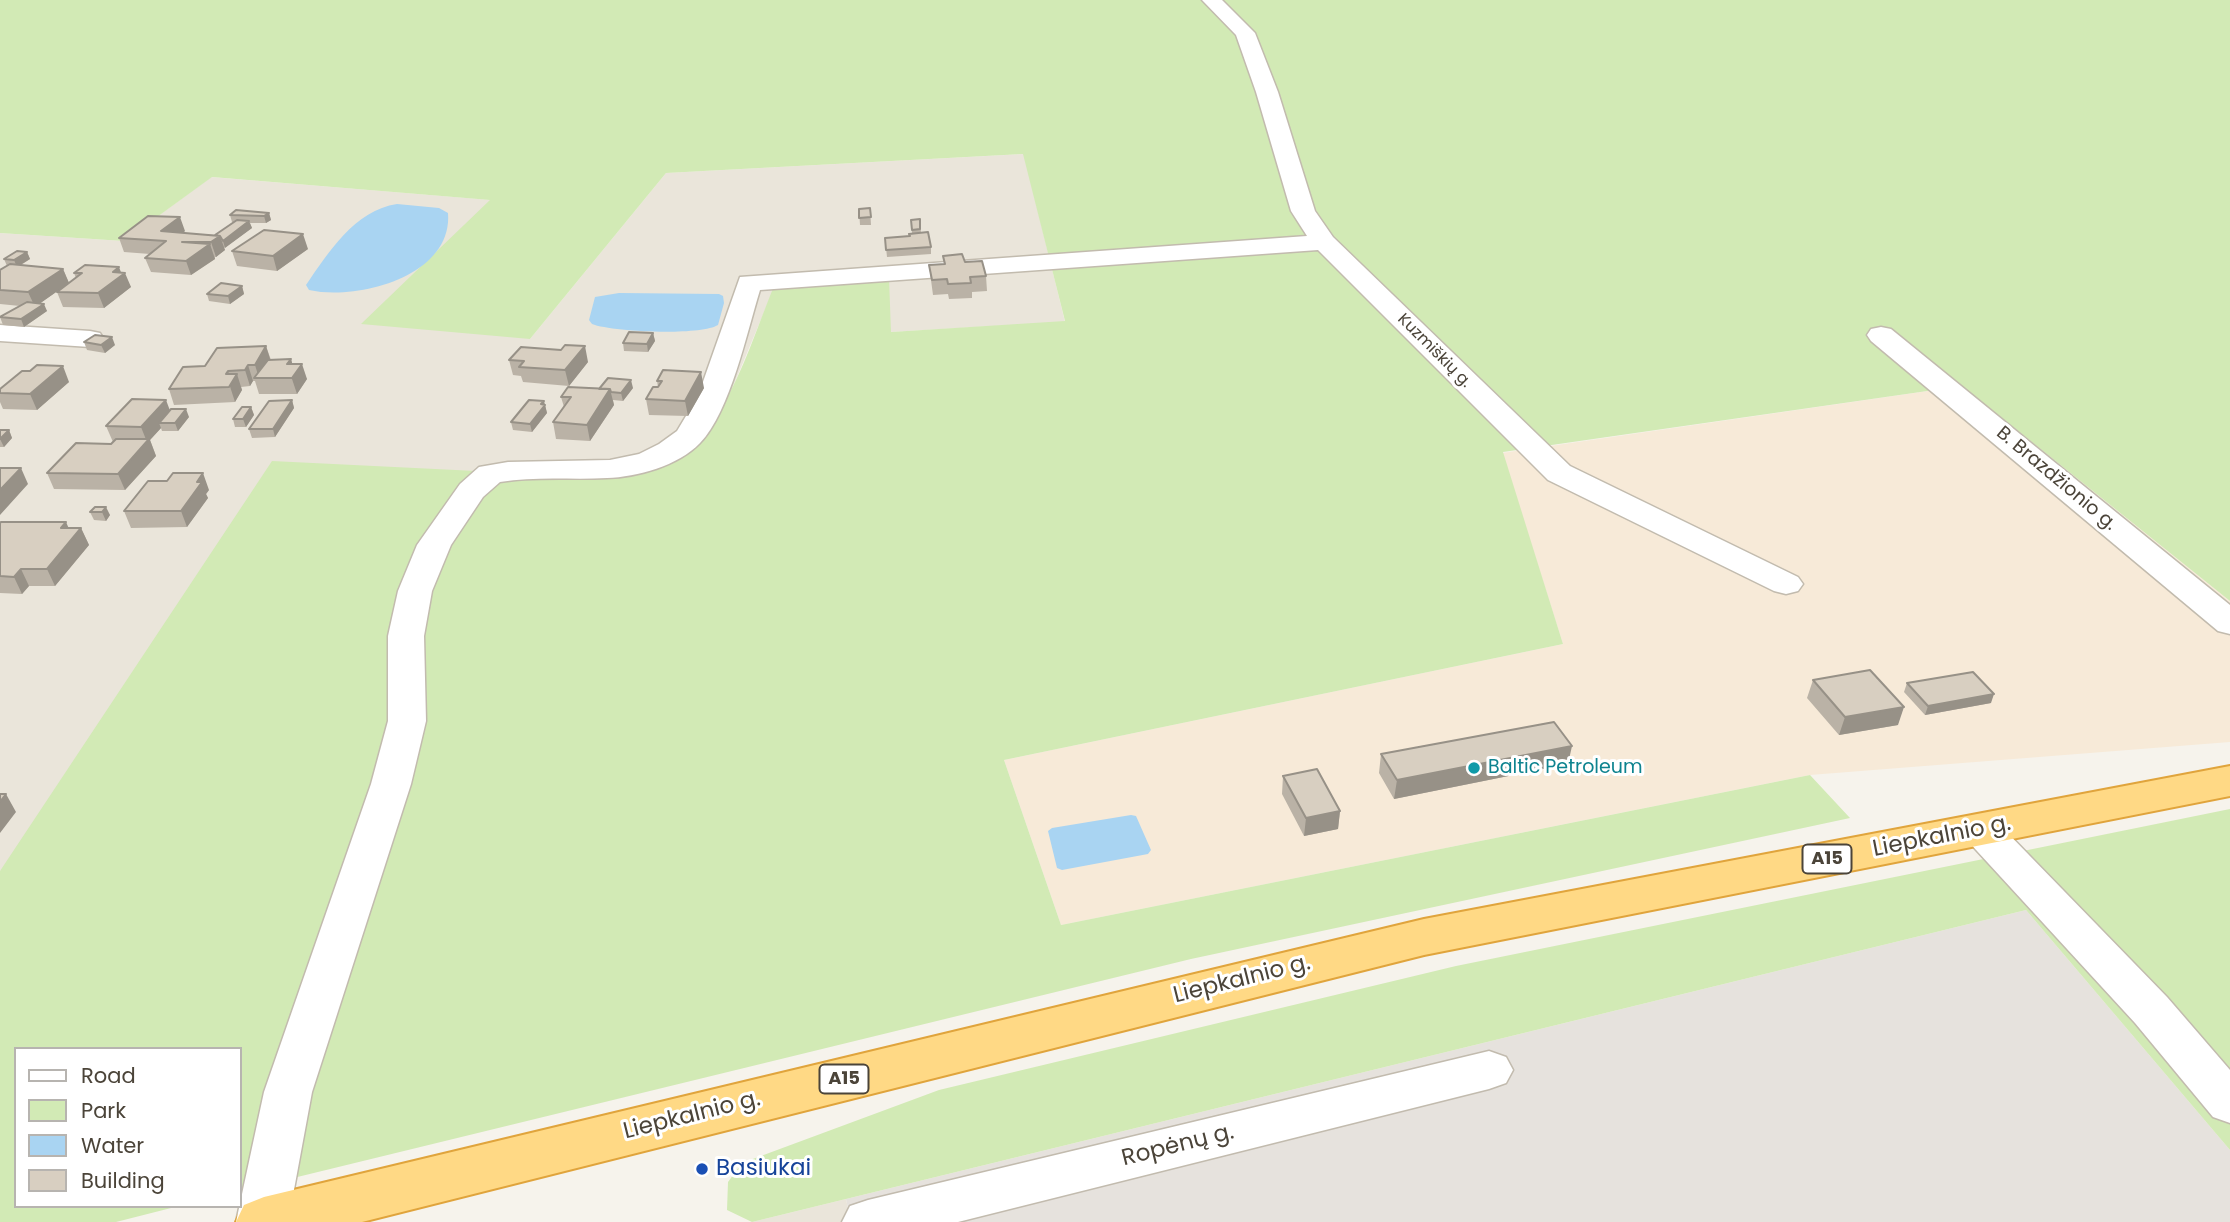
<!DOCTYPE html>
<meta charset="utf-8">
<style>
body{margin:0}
#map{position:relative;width:2230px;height:1222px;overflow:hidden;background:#f6f3ec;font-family:Poppins,sans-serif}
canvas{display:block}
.legend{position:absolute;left:14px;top:1047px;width:228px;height:161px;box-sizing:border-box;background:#fff;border:2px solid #b7b4b0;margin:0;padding:9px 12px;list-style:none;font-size:21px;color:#4b4439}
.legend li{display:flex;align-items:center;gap:14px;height:35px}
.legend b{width:35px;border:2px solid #b7b4b0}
</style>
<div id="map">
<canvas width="2230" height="1222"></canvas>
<ul class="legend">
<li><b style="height:9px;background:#fff"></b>Road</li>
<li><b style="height:19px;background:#d2eab5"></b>Park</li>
<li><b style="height:19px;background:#a9d4f2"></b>Water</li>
<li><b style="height:19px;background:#d8cfc1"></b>Building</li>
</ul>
</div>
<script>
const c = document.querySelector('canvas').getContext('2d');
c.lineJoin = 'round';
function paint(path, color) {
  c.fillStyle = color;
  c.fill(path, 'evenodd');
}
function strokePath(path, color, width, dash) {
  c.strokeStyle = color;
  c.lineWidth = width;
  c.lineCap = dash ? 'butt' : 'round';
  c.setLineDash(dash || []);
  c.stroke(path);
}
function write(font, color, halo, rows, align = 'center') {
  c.font = font + ' Poppins,sans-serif';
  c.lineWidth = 6;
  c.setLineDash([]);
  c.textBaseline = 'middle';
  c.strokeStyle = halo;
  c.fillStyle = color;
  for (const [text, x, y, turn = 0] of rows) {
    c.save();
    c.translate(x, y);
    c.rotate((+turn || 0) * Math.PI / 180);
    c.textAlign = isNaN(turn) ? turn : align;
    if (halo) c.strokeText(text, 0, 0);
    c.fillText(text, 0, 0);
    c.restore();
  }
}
paint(new Path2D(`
 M1024,154L1065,322L890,332L775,286L729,396L705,432L683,454L648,472L619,478L0,871V233L124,241L211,177L491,200L530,339L666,173Z
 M846,1199L851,1222H752Z`), '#eae5da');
paint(new Path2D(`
 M1962,386L2230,601V742L1810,775L1061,925L1004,760L1563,644L1502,453Z`), '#f7ead8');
paint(new Path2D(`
 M2026,910L2230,1150V1222H851L846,1199Z`), '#e6e2dd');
paint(new Path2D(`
 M0,0H2230V601L1962,386L1503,452L1563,644L1004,760L1061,925L1810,775L1850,818L1191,959L240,1191V1049H16V1206H179L116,1222H0V871L272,461L619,478C722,457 739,371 774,286L889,278L891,332L1065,321L1023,154L666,173L530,339L361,324L490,200L212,177L124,241L0,233Z
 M2230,809V1150L2026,910L752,1222L727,1210L728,1182L742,1163L939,1090L1456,966Z`), '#d2eab5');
paint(new Path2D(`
 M397,204L439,208L448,213C453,276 358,301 309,290L306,285C328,253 355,210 397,204Z
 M619,293L719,294L723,296L724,303L718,325C700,336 612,332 592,324L589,320L595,297Z
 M1131,815L1136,816L1151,850L1148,854L1062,870L1057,868L1048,831L1052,828Z`), '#a9d4f2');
const minor = new Path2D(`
 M1202,0H1222L1255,33L1278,92L1315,211L1333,237L1570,466L1798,577L1803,584L1798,591L1786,594L1774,591L1548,480L1318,250L760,290C747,332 730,412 700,443C678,466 637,477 607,478C571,480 535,476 500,482L483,497L451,545L432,591L424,636L426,721L411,784L312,1092L288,1222H236L264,1092L371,784L388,721V636L398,591L417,545L460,484L479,467L508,462L610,460L639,454L659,444L677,431L698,396L740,277L1307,236L1291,211L1256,92L1236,35Z
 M0,325L90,331L100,333L104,339L100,345L90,347L0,341Z
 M1881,327L1891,329L2230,605V634L2218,631L1871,341L1867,335L1871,329Z
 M1980,815L1994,819L2167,997L2230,1070V1123L2213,1117L2135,1023L1966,839L1960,829L1966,819Z
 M1489,1051L1506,1057L1513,1070L1506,1083L1489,1089L958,1222H842L850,1206L868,1200Z`);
const trunk = new Path2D(`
 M2230,766V796L1424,955L362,1222H236L244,1205L264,1197L1424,919Z`);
strokePath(minor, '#c2bbae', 3);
strokePath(trunk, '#e0a43c', 4);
paint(minor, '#fff');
paint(trunk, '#ffd985');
paint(new Path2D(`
 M870,208L871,225H860L859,209Z
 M269,213L271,220L266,223H250L252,228L224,248L225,250L216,257H215V259L191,275L151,272L145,258L150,254L124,252L119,238L185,231L183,233L215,235L234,222H232L230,215Z
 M920,219L921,233L931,247V254L887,257L885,238L910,236L912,233L911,220Z
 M308,249L277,271L237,266L232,251Z
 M27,252L30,259L21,265L63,269L69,283L40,303L47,311L24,327L3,325L0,317L20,306L0,304V270L7,266L4,259Z
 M943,256L965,262L986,276L987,291L972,292V298L949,299L948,294L933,295L929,265L944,264Z
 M121,272L131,287L104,308L63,307L57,292L76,278L74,273Z
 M242,286L244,294L230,304L209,301L207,294Z
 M653,333L655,341L648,352L624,351L623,343Z
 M84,342L115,345L105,353L87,350Z
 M266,346L271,360L291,359L292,364L307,379L297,394H259L255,381H253L250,386L241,387L242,390L235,402L174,405L169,389L205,366Z
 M509,360L588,362L569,386L523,382L521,376L513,375Z
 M30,371L69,382L37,410L3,409L0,402V389Z
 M657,381L704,388L688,416L649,415L646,399L658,387Z
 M633,388L623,401L613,400L614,405L590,441L556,439L553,422L564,407L561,397L599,389Z
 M292,400L294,408L275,437L252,438L249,429Z
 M545,405L547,413L532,432L513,430L511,422Z
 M251,407L254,415L246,427H235L233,419Z
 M169,410L189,417L178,431H162L161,428L150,440L156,456L125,490L54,489L47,473L111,444L113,442L106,426Z
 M0,430H9L12,438L4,447H0Z
 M209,490L206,494L208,498L187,527L131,528L124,511Z
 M95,507L110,515L106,521L94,520L90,512Z
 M0,523L81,528L89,545L55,586H29L22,594L0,593Z
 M1813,680L1898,725L1839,735L1807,698Z
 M1907,683L1991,703L1925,715L1904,692Z
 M1381,754L1568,764L1394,799L1379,773Z
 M1283,776L1340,811L1338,829L1304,836L1282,794Z`), '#bab2a6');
paint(new Path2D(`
 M269,213L271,220L266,223L264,216Z
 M180,217L185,231L168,245L161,231Z
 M249,221L252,228L225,248L223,241Z
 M303,234L308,249L277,271L273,256Z
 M220,236L225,250L216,257L211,242Z
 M210,244L215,259L191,275L186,261Z
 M27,252L30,259L17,267L14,260Z
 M119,267L122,275L125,273L131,287L104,308L98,293L113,272Z
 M63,269L69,283L35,307L28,292Z
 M242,286L244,294L230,304L228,296Z
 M44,304L47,311L24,327L21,319Z
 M653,333L655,341L648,352L647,344Z
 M112,337L115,345L105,353L101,345Z
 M266,346L271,362L259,378L255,365Z
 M585,346L588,362L569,386L565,370Z
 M291,359L295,373L302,364L307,379L297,394L287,364Z
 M248,365L253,381L250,386L245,370Z
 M63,366L69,382L37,410L30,394Z
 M228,371L232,382L237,374L242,390L235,402L226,374Z
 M701,372L704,388L688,416L685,401Z
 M631,380L633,388L623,401L621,393Z
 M610,389L614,405L590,441L587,425Z
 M166,400L172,416L159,423L161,428L150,440L156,456L125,490L118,474L147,442L141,427Z
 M292,400L294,408L275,437L273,429Z
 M544,401L547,413L532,432L530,424Z
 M251,407L254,415L246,427L243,419Z
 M186,409L189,417L178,431L175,423Z
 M9,430L12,438L4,447L0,439Z
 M21,468L28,484L0,515V490Z
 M203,473L209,490L206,494L208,498L187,527L181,511Z
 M106,507L110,515L106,521L102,512Z
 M66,522L73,538L81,528L89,545L55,586L47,569L61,528Z
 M21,569L29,586L22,594L14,577Z
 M1994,694L1991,703L1925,715L1928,706Z
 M1904,707L1898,725L1839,735L1845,717Z
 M1572,746L1568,764L1394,799L1397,780Z
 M6,794L16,812L0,833V802Z
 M1340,811L1338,829L1304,836L1306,818Z`), '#979187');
const building = new Path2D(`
 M870,208L871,217L859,218V209Z
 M236,210L269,213L264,216L230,215Z
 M148,216L180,217L161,231L220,236L211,242H182L210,244L186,261L145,258L166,241L119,238Z
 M920,219V229L912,230L911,220Z
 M237,220L249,221L223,241L220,236L215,235Z
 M264,230L303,234L273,256L232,251Z
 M928,232L931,247L886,250L885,238L910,236L909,234Z
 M17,251L27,252L14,260L4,259Z
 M962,254L965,262L982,261L986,276L970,277L971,283L948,284L947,279L932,280L929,265L945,264L943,256Z
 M10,264L63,269L28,292L0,290V270Z
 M85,265L119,267L113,272L125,273L98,293L57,292L82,273H74Z
 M221,283L242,286L228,296L207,294Z
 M27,302L44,304L21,319L0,317Z
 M629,332L653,333L647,344L623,343Z
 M95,335L112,337L101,345L84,342Z
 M565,345L585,346L565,370L519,367L524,361L509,360L521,347L561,350Z
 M266,346L255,365H248L245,370L228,371L226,374H237L229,387L169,389L183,367L205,366L217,348Z
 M291,359L287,364H302L292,378H254L268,360Z
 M37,365L63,366L30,394L0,393V389L22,371H30Z
 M663,370L701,372L685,401L646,399L653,387H658L662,381H657Z
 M608,378L631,380L621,393L611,392L610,389H599Z
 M568,387L610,389L587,425L553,422L571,397H561Z
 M132,399L166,400L141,427L106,426Z
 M292,400L273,429H249L269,401Z
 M529,400L544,401L541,404L545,405L530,424L511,422Z
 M242,407H251L243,419H233Z
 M171,409H186L175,423H159Z
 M0,430H9L0,439Z
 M116,439H149L118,474L47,473L76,443L111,444Z
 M0,468H21L0,490Z
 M173,473H203L197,482H202L181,511H124L148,481H167Z
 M95,507H106L102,512H90Z
 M1,522H66L61,528H81L47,569H21L14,577L0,576V523Z
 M1870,670L1904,707L1845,717L1813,680Z
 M1973,672L1994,694L1928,706L1907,683Z
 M1554,722L1572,746L1397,780L1381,754Z
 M1317,769L1340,811L1306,818L1283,776Z
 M0,794H6L0,802Z`);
paint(building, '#d8cfc1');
strokePath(building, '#979187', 2);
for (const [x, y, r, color] of [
 [1474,768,7,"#0f9aa8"],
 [702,1169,7,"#1a4fb4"]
]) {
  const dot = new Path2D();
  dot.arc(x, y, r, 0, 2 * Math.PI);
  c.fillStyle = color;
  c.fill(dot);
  strokePath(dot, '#fff', 2.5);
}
write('16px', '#4b4439', '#fff', [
 ["Kuzmiškių g.",1434,351,45]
]);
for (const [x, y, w] of [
 [1827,859,49],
 [844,1079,49]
]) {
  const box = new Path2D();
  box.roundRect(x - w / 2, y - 14.5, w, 29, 5);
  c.fillStyle = '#fff';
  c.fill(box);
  strokePath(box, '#4b4439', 2);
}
write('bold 18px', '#4b4439', null, [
 ["A15",1827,859],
 ["A15",844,1079]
]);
write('19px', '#4b4439', '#fff', [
 ["B. Brazdžionio g.",2056,479,40]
]);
write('19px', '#0d838f', '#fff', [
 ["Baltic Petroleum",1488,768]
], 'left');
write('23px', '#4b4439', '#fff', [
 ["Liepkalnio g.",1942,837,-11],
 ["Liepkalnio g.",1242,980,-14],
 ["Liepkalnio g.",692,1116,-14],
 ["Ropėnų g.",1178,1146,-14]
]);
write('23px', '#164399', '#fff', [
 ["Basiukai",716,1169]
], 'left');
</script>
